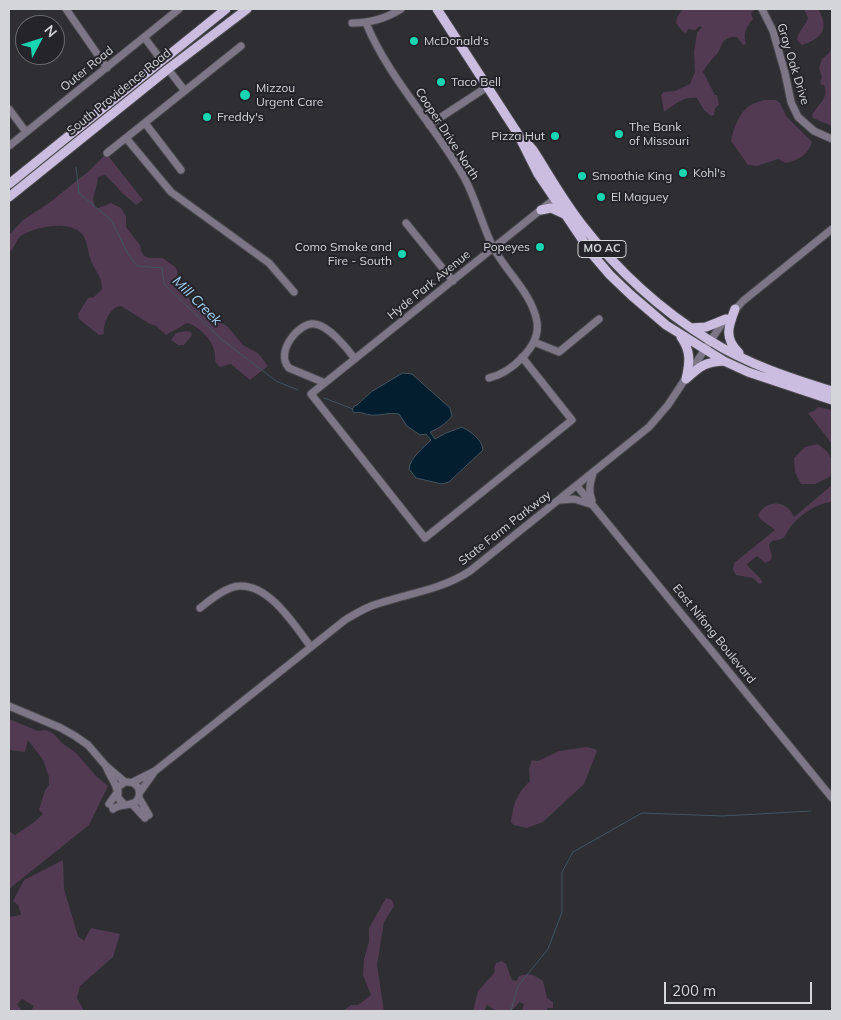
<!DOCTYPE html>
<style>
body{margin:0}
#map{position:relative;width:841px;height:1020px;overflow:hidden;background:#2e2e33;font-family:Mulish,sans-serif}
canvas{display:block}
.frame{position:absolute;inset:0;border:10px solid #d4d5d8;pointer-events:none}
.north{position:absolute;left:15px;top:15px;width:50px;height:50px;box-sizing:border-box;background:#24242a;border:1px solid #6a6b70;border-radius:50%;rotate:50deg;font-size:14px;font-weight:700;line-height:20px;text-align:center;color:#d4d5d8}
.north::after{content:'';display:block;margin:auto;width:18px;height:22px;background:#18d5b2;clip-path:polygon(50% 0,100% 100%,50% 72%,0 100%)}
.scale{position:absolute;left:664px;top:982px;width:148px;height:22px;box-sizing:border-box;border:2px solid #d4d5d8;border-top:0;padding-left:6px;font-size:15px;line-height:18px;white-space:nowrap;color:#d4d5d8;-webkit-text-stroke:4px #24242a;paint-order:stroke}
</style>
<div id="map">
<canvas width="841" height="1020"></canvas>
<div class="frame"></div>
<div class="north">N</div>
<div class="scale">200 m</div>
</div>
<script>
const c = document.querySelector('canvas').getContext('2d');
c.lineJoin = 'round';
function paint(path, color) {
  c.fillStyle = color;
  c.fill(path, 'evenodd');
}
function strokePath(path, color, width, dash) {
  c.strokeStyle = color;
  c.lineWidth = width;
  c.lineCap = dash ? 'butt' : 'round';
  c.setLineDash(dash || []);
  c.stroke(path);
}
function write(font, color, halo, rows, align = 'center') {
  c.font = font + ' Mulish,sans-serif';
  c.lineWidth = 4;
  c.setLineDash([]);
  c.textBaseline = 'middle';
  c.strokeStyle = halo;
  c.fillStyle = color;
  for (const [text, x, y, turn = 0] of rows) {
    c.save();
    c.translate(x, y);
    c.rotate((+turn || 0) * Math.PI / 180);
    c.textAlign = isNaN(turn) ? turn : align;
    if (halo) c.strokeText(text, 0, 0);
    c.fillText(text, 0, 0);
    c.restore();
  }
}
paint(new Path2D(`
 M683,9H752L754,11L751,13L753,19C746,27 743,33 746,44L743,45L737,37C719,36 724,47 716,55C711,60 707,65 703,72L715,95H717L719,105L715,108L714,115L711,116L704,110L697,98C684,96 674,105 664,112L661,95L664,92L675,91L690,84L695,72L694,52L697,33L702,27L700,26L695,30L688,29L686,33L683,32L676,23L677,17Z
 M804,9H818C830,28 822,39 802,45L797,40C798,31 805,27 808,18Z
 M832,44V126L813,118L812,115C818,104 829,99 824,85H821L820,81L822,77L819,68L822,59L830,52Z
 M764,100H776L780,103L786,116L812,142C807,156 800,159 786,163L778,159L757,166L748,165L731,141C733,129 739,113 749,106C753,103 759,102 764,100Z
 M105,155L109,157L143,200L136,205C132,201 122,193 120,191C114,183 112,182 105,175L98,177C98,180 94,197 93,199L95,208H98L111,203L121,208L126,216V227L140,245L141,251L144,256L150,258H163L175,267L177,270L178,280L186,290L189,299L228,327L243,345L258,353L268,366L250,380L231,364L220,367L216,363C214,358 216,353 213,347C210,338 197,325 187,323L166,335L156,326L150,324L121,306C110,307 103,323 104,334L99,335L79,319L78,314L88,298L94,297L102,289C102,275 94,271 90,258C87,249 88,240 81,233C68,220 36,227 22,235C16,239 15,248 9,253V235L23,220L49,203L89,171Z
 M186,331L191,332L192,335L184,345H178L171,340L176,333Z
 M818,407L832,410V444L808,413L814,411Z
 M817,444C831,452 835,461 830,477L815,484H801L795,472L794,458L805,447Z
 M832,485V502C818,503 801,514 792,525C783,536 788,539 772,541L769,545L772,556L771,560L765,563L757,556L747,564C750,570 758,574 762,581V583L759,584L753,578L736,575L733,570L734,563L775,530L760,519L758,515C767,499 787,500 794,517Z
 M9,719L38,731L46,730L54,734L62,743L76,753L97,777L108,786L89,825L9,889V831L15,835L33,823L43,814L39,810L45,790L49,785V777L43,760L28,740L25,752L9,750Z
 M586,747L595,749L597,751L584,784L543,822L527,828L514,825L511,822C513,804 517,793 530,781L529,769L532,760L538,761L559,751Z
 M63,860L64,889L78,936L84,941L91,928L120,934L113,957L80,986L77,998L84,1011H31L34,1006L22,999L17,1004L22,1011H9V917L21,915L18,905L13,901L24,880Z
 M386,898L392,900L394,906L384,922L377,965L384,1011H343L351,1005H358L371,995L363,975L364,959L369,942V928Z
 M502,961L506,964L512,980L517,981L518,977C528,972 533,974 543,981L547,998L553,1002V1008H547V1011H522L524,1004L519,1002C510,1016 500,1014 487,1005L484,1011H473L478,991L495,972L494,968L496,963Z`), '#523a52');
const water = new Path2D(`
 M403,373L412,374L450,408L452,416C447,423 438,429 430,432L435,439L446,433L462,427C471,432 482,439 483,450L449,482L442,484L416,478L409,469C410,458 423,448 431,440L426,434L420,435L407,426L399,414C389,412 380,416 370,415C364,414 360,411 354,413L352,410L354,406L357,405L371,392Z`);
paint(water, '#031e2e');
strokePath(water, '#425561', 1);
strokePath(new Path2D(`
 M76,167L79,193L112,221L128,254L137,266L162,268L164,284L220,338L276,381L298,390
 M324,398L353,409
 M511,1011L518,986L548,949L562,912V872L573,852L642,813L723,816L811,811`), '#425561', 1);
const minor = new Path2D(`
 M66,9L107,68
 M762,9L773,31L785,73L791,102L798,117L814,131L832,139
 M352,23C369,23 387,18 401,9
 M366,23C389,79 434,124 464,177C476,199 482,225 493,247C506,272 532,293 537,322C541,347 510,373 489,378
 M144,37L162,61
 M168,69L185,91
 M9,109L26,132
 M145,123L181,170
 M429,125L487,87
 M126,138L171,192L269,263L294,292
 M9,146L179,9
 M107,153L241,46
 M406,223L453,281
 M733,312L743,301L832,229
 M534,342L559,352L599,319
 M522,357L572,420L425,538L311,394L558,196
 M325,383L289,368C274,352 300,321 315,324C329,326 347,348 355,359
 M577,486L832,798
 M560,500L574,499L590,504
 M592,501C588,490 590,484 593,473
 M200,608C210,600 227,586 240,586C270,585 295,626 311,647
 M9,706L61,728L75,736L88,745L106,766L125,782
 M106,766C109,775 115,781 117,790
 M133,782L155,771L345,620C355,614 366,607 377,604C409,593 441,590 470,571L649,427L668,405L725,319
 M140,792L155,771
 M139,798L149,815
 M109,804L116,794
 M132,804L145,818
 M113,809C121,803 130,807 137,801C143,790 137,781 125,782L118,787V798L124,804`);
const major = new Path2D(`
 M437,9L518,134L538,174L592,254L610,275L631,295L666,325L724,361L748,372L832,400
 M525,141L533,150C549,175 564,202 583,226C618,271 661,310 709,340C747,364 790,378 832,391
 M9,184L226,9
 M9,197L168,69L247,9
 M541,210L551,208L564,214
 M735,309C728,327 724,338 739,353
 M691,328L706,327L726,319
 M681,337C691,351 690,362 686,379
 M686,379C700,366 705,362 724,361`);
strokePath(minor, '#49494d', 9);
strokePath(major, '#49494d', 11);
strokePath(minor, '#7d7687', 7);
strokePath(major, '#cbbddf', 9);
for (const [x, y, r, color] of [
 [414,41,5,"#18d5b2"],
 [441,82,5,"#18d5b2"],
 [245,95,6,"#18d5b2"],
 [207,117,5,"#18d5b2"],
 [619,134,5,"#18d5b2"],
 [555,136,5,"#18d5b2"],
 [683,173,5,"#18d5b2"],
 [582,176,5,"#18d5b2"],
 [601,197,5,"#18d5b2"],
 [540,247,5,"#18d5b2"],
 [402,254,5,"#18d5b2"]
]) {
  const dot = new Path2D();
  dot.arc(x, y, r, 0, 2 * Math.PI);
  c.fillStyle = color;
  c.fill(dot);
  strokePath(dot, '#24242a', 2);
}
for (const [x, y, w] of [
 [602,249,48]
]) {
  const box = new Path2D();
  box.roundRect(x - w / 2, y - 8.5, w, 17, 4);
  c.fillStyle = '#24242a';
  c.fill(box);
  strokePath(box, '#d4d5d8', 1);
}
write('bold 11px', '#d4d5d8', null, [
 ["MO AC",602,249]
]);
write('12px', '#d4d5d8', '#24242a', [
 ["McDonald's",424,41],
 ["Taco Bell",451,82],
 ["Mizzou",256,88],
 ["Urgent Care",256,102],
 ["Freddy's",217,117],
 ["The Bank",629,127],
 ["of Missouri",629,141],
 ["Pizza Hut",545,136,"right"],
 ["Kohl's",693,173],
 ["Smoothie King",592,176],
 ["El Maguey",611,197],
 ["Como Smoke and",392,247,"right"],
 ["Fire - South",392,261,"right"],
 ["Popeyes",530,247,"right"]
], 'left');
write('12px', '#d4d5d8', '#24242a', [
 ["Gray Oak Drive",793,64,73],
 ["Outer Road",87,69,-39],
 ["South Providence Road",119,92,-39],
 ["Cooper Drive North",447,134,57],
 ["Hyde Park Avenue",429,285,-39],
 ["State Farm Parkway",505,528,-38],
 ["East Nifong Boulevard",714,634,51]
]);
write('italic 14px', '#a5d5f8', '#24242a', [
 ["Mill Creek",197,301,45]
]);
</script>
